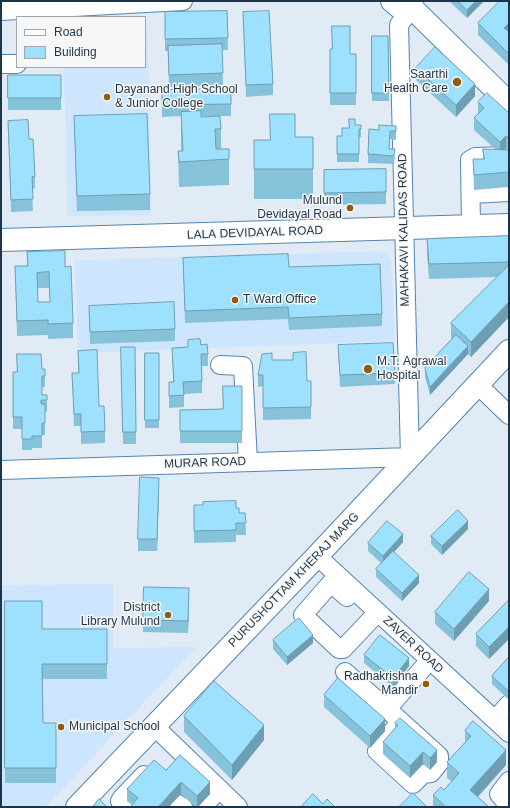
<!DOCTYPE html>
<style>
body{margin:0}
#map{position:relative;width:510px;height:808px;overflow:hidden;background:#e1ebf6;font-family:Helvetica,sans-serif}
canvas{display:block}
.frame{position:absolute;inset:0;border:2px solid #1e3448;pointer-events:none}
.legend{position:absolute;left:16px;top:16px;width:130px;height:52px;box-sizing:border-box;background:#f7f7f7;border:1px solid #a0a9b1;margin:0;padding:5px 7px;list-style:none;font-size:12px;color:#1e3448}
.legend li{display:flex;align-items:center;gap:8px;height:20px}
.legend b{width:20px;border:1px solid #a0a9b1}
</style>
<div id="map">
<canvas width="510" height="808"></canvas>
<div class="frame"></div>
<ul class="legend">
<li><b style="height:5px;background:#fff"></b>Road</li>
<li><b style="height:11px;background:#9de1ff"></b>Building</li>
</ul>
</div>
<script>
const c = document.querySelector('canvas').getContext('2d');
c.lineJoin = 'round';
function paint(path, color) {
  c.fillStyle = color;
  c.fill(path, 'evenodd');
}
function strokePath(path, color, width, dash) {
  c.strokeStyle = color;
  c.lineWidth = width;
  c.lineCap = dash ? 'butt' : 'round';
  c.setLineDash(dash || []);
  c.stroke(path);
}
function write(font, color, halo, rows, align = 'center') {
  c.font = font + ' Helvetica,sans-serif';
  c.lineWidth = 3;
  c.setLineDash([]);
  c.textBaseline = 'middle';
  c.strokeStyle = halo;
  c.fillStyle = color;
  for (const [text, x, y, turn = 0] of rows) {
    c.save();
    c.translate(x, y);
    c.rotate((+turn || 0) * Math.PI / 180);
    c.textAlign = isNaN(turn) ? turn : align;
    if (halo) c.strokeText(text, 0, 0);
    c.fillText(text, 0, 0);
    c.restore();
  }
}
paint(new Path2D(`
 M145,24H147L150,127L151,215L67,216L66,127L63,67H145Z
 M383,251L391,259L395,341L78,353L75,260Z
 M113,584V648L196,647L46,807H1V585Z`), '#cee6fd');
const street = new Path2D(`
 M1,11L183,1
 M1,64H17
 M471,194L509,192
 M471,226L470,160L475,157L509,156
 M220,365L243,366L248,462
 M478,385L509,415
 M1,470L410,457L399,25L406,15L413,9
 M317,556L509,733
 M347,597L331,583L303,615L339,649H343L378,612
 M345,672L387,709L430,660
 M387,709L439,756V763L431,773L423,774L413,784L377,751L379,747L399,724
 M495,720L509,704
 M154,726L238,807
 M509,781L499,794L509,806
 M124,807L120,801L122,798L144,775
 M172,807L176,803L183,807
 M203,807L219,789`);
const secondary = new Path2D(`
 M392,1L399,7L413,9L411,1
 M413,9L509,103
 M1,240L509,225
 M77,807L317,556L509,351`);
strokePath(street, '#5285b3', 20);
strokePath(secondary, '#5285b3', 24);
strokePath(street, '#fff', 18);
strokePath(secondary, '#fff', 22);
paint(new Path2D(`
 M449,1H484L467,18Z
 M509,1V65L478,35V23Z
 M227,11L228,50H222L223,85L169,87L168,51H165V12Z
 M243,12L273,84V95L246,97Z
 M372,36H388L389,101H372Z
 M330,49L350,54H356V105H330Z
 M416,68L475,96L456,117L416,80Z
 M8,75H61V110H8Z
 M162,90L231,104V116H201V117L221,129V149L229,159V185L179,187L178,151H181V116L162,117Z
 M478,102L509,113V187L474,190L473,159H483V149H495L474,130V118L478,113Z
 M74,116L150,194V210L77,211Z
 M8,121L29,139L35,176V188L32,189L33,211L11,212Z
 M355,125H361V137H359V162H337V136H342L349,128Z
 M396,126V140L390,139L389,149L395,157L394,164L368,163V154L379,130Z
 M295,137H313V199H254V140H270Z
 M386,169V204L324,205V170Z
 M509,236V317L471,357L468,354L430,395L425,376V368L452,339L451,338V323L497,277L429,279L427,254V239Z
 M27,252L65,267L73,323V338L48,339V335L17,336L15,266H27ZM38,288H49L50,302H38Z
 M183,258L289,267L382,314V326L289,330L288,319L185,323Z
 M89,306L175,329V341L90,344Z
 M201,345L208,354V366H202V393L184,394V407L169,408V382H173L172,348L188,347Z
 M338,345L395,373V384L340,387Z
 M78,351L99,406L105,431V443L81,444V426H74L72,373H78Z
 M145,353H159V428H145Z
 M121,359L136,432V444H123Z
 M272,360L307,381H311V419L263,420V386L258,387V375Z
 M42,369H45V387H42V395H47V411L45,412V435H42V448H32V450H22V429H13V372Z
 M242,386V443H180V410L223,409Z
 M159,489L157,551H138V539Z
 M194,505H203L236,508L239,513H245L246,535H236V542L194,543Z
 M468,529L442,555L431,544V536Z
 M403,542L394,552L419,583L402,601L376,577V569L381,563L368,551V543Z
 M189,600L188,633L143,632V620Z
 M509,600V639L489,659L476,646V634Z
 M5,601L42,629H107V679H42L43,723H56V783H5Z
 M489,601L454,641L435,624V612Z
 M273,640L313,643L287,665L273,649Z
 M364,655L409,666L393,687L364,663Z
 M509,657L508,699L492,684V676Z
 M324,695L385,731L370,748L324,707Z
 M184,716L264,740L232,780L184,732Z
 M395,723L437,762L430,770L423,764L410,778L383,754V742L395,728Z
 M465,731L506,765L478,797L489,807H433V795L444,790L452,782L447,778V762L465,743Z
 M166,770L210,794L198,807H195L181,794L132,805L127,801V789Z`), '#87c2db');
paint(new Path2D(`
 M476,1H484L467,18V10Z
 M509,23V35L504,28Z
 M475,84V96L456,117V105Z
 M506,136V148L500,154V142Z
 M509,302V317L471,357V342Z
 M468,346V354L430,395V387Z
 M159,478V489L157,551V539Z
 M468,521V529L442,555V546Z
 M403,534V542L383,564V556Z
 M419,575V583L402,601V593Z
 M189,588V600L188,633V621Z
 M489,589V601L454,641V629Z
 M509,627V639L489,659V647Z
 M313,635V643L287,665V657Z
 M409,658V666L393,687V678Z
 M509,689V698L508,699V691Z
 M385,719V731L370,748V736Z
 M264,725V740L232,780V765Z
 M437,750V762L430,770V758Z
 M506,750V765L470,805V790Z
 M423,752V764L410,778V766Z
 M181,782V794L169,807H158Z
 M210,782V794L198,807H197V796Z`), '#6e9eb2');
const building = new Path2D(`
 M458,1H476L467,10Z
 M500,1H509V23L504,28L509,32V54L478,23Z
 M227,11L228,38L165,39V12Z
 M269,11L273,84L246,85L243,12Z
 M332,26H350V54H356V93H330V49H332Z
 M372,36H388L389,93H372Z
 M222,44L223,73L169,75L168,46Z
 M435,47L475,84L456,105L416,68Z
 M8,75H61V98H8Z
 M231,89V104L162,105V90Z
 M487,93L509,113V139L506,136L500,142L474,118L484,108L478,102Z
 M201,111V117L220,116L221,129H215L216,149H229V159L179,162L178,151H183L181,112Z
 M147,114L150,194L77,196L74,116Z
 M270,114H295V137H313V169H254V140H270Z
 M349,119H355V125H361V129H359V154H337V136H342V128H349Z
 M28,120L29,139H33L35,176L32,177L33,199L11,200L8,121Z
 M379,125L396,126V131H390L389,149H395L394,156L368,154L369,129L379,130Z
 M483,149L509,150V172L474,175L473,159H484Z
 M386,169V192L324,193V170Z
 M509,236V262L429,264L427,239Z
 M65,251V267L71,266L73,323L48,324V320L17,321L15,266H28L27,252ZM49,272L50,302H38L37,273Z
 M288,254L289,267L380,264L382,314L289,318L288,307L185,311L183,258Z
 M509,265V302L471,342L451,323Z
 M174,302L175,329L90,332L89,306Z
 M456,335L468,346L430,387L425,368Z
 M200,339L201,345L207,344L208,354H201L202,381L183,382L184,395L169,396V382H174L172,348L188,347V340Z
 M393,343L395,373L340,375L338,345Z
 M121,347H135L136,432H123Z
 M97,350L99,406H104L105,431L81,432V414H74L72,373H79L78,351Z
 M306,352L307,381H311V407L263,408V375H258L262,354L272,353V360H293V353Z
 M145,353H159V420H145Z
 M17,354H41L42,369H45V376H42V395H47V400H41V404H45V423H42V436H32V439H22V417H13V372H17Z
 M223,386H242V431H180V410L223,409Z
 M140,477L159,478L157,539H138Z
 M236,501V508H239V513H245L246,523H236V530L194,531V505H203V502Z
 M458,510L468,521L442,546L431,536Z
 M387,521L403,534L383,556L368,543Z
 M393,551L419,575L402,593L376,569Z
 M469,572L489,589L454,629L435,612Z
 M144,587L189,588L188,621L143,620Z
 M509,600V627L489,647L476,634Z
 M5,601H42V629H107V664H42L43,723H56V768H5Z
 M299,618L313,635L287,657L273,640Z
 M380,635L409,658L393,678L364,655Z
 M509,657V689L508,691L492,676Z
 M338,678L385,719L370,736L324,695Z
 M214,681L264,725L232,765L184,716Z
 M400,718L437,750L430,758L423,752L410,766L383,742L398,725L395,723Z
 M473,721L506,750L470,790L489,807H446L433,795L441,787L444,790L459,773L447,762L471,736L465,731Z
 M180,755L210,782L197,796L181,782L158,807H130L138,798L127,789L154,760L166,770Z
 M413,793L427,807H399Z
 M313,794L323,804L327,799L335,807H301Z
 M99,799L107,807H93Z`);
paint(building, '#9de1ff');
strokePath(building, '#6e9eb2', 1);
for (const [x, y, r, color] of [
 [457,82,5,"#925b12"],
 [107,97,4,"#925b12"],
 [350,208,4,"#925b12"],
 [235,300,4,"#925b12"],
 [368,369,5,"#925b12"],
 [168,615,4,"#925b12"],
 [426,684,4,"#925b12"],
 [61,727,4,"#925b12"]
]) {
  const dot = new Path2D();
  dot.arc(x, y, r, 0, 2 * Math.PI);
  c.fillStyle = color;
  c.fill(dot);
  strokePath(dot, '#f7f7f7', 1.5);
}
write('12px', '#1e3448', '#f7f7f7', [
 ["Saarthi",448,75],
 ["Health Care",448,89],
 ["Dayanand High School",115,90,"left"],
 ["& Junior College",115,104,"left"],
 ["Mulund",342,201],
 ["Devidayal Road",342,215],
 ["T Ward Office",243,300,"left"],
 ["M.T. Agrawal",377,362,"left"],
 ["Hospital",377,376,"left"],
 ["District",160,608],
 ["Library Mulund",160,622],
 ["Radhakrishna",418,677],
 ["Mandir",418,691],
 ["Municipal School",69,727,"left"]
], 'right');
write('12px', '#1e3448', '#f7f7f7', [
 ["MAHAKAVI KALIDAS ROAD",404,230,-91],
 ["LALA DEVIDAYAL ROAD",255,233,-2],
 ["MURAR ROAD",205,463,-2],
 ["PURUSHOTTAM KHERAJ MARG",294,580,-46],
 ["ZAVER ROAD",413,645,43]
]);
</script>
